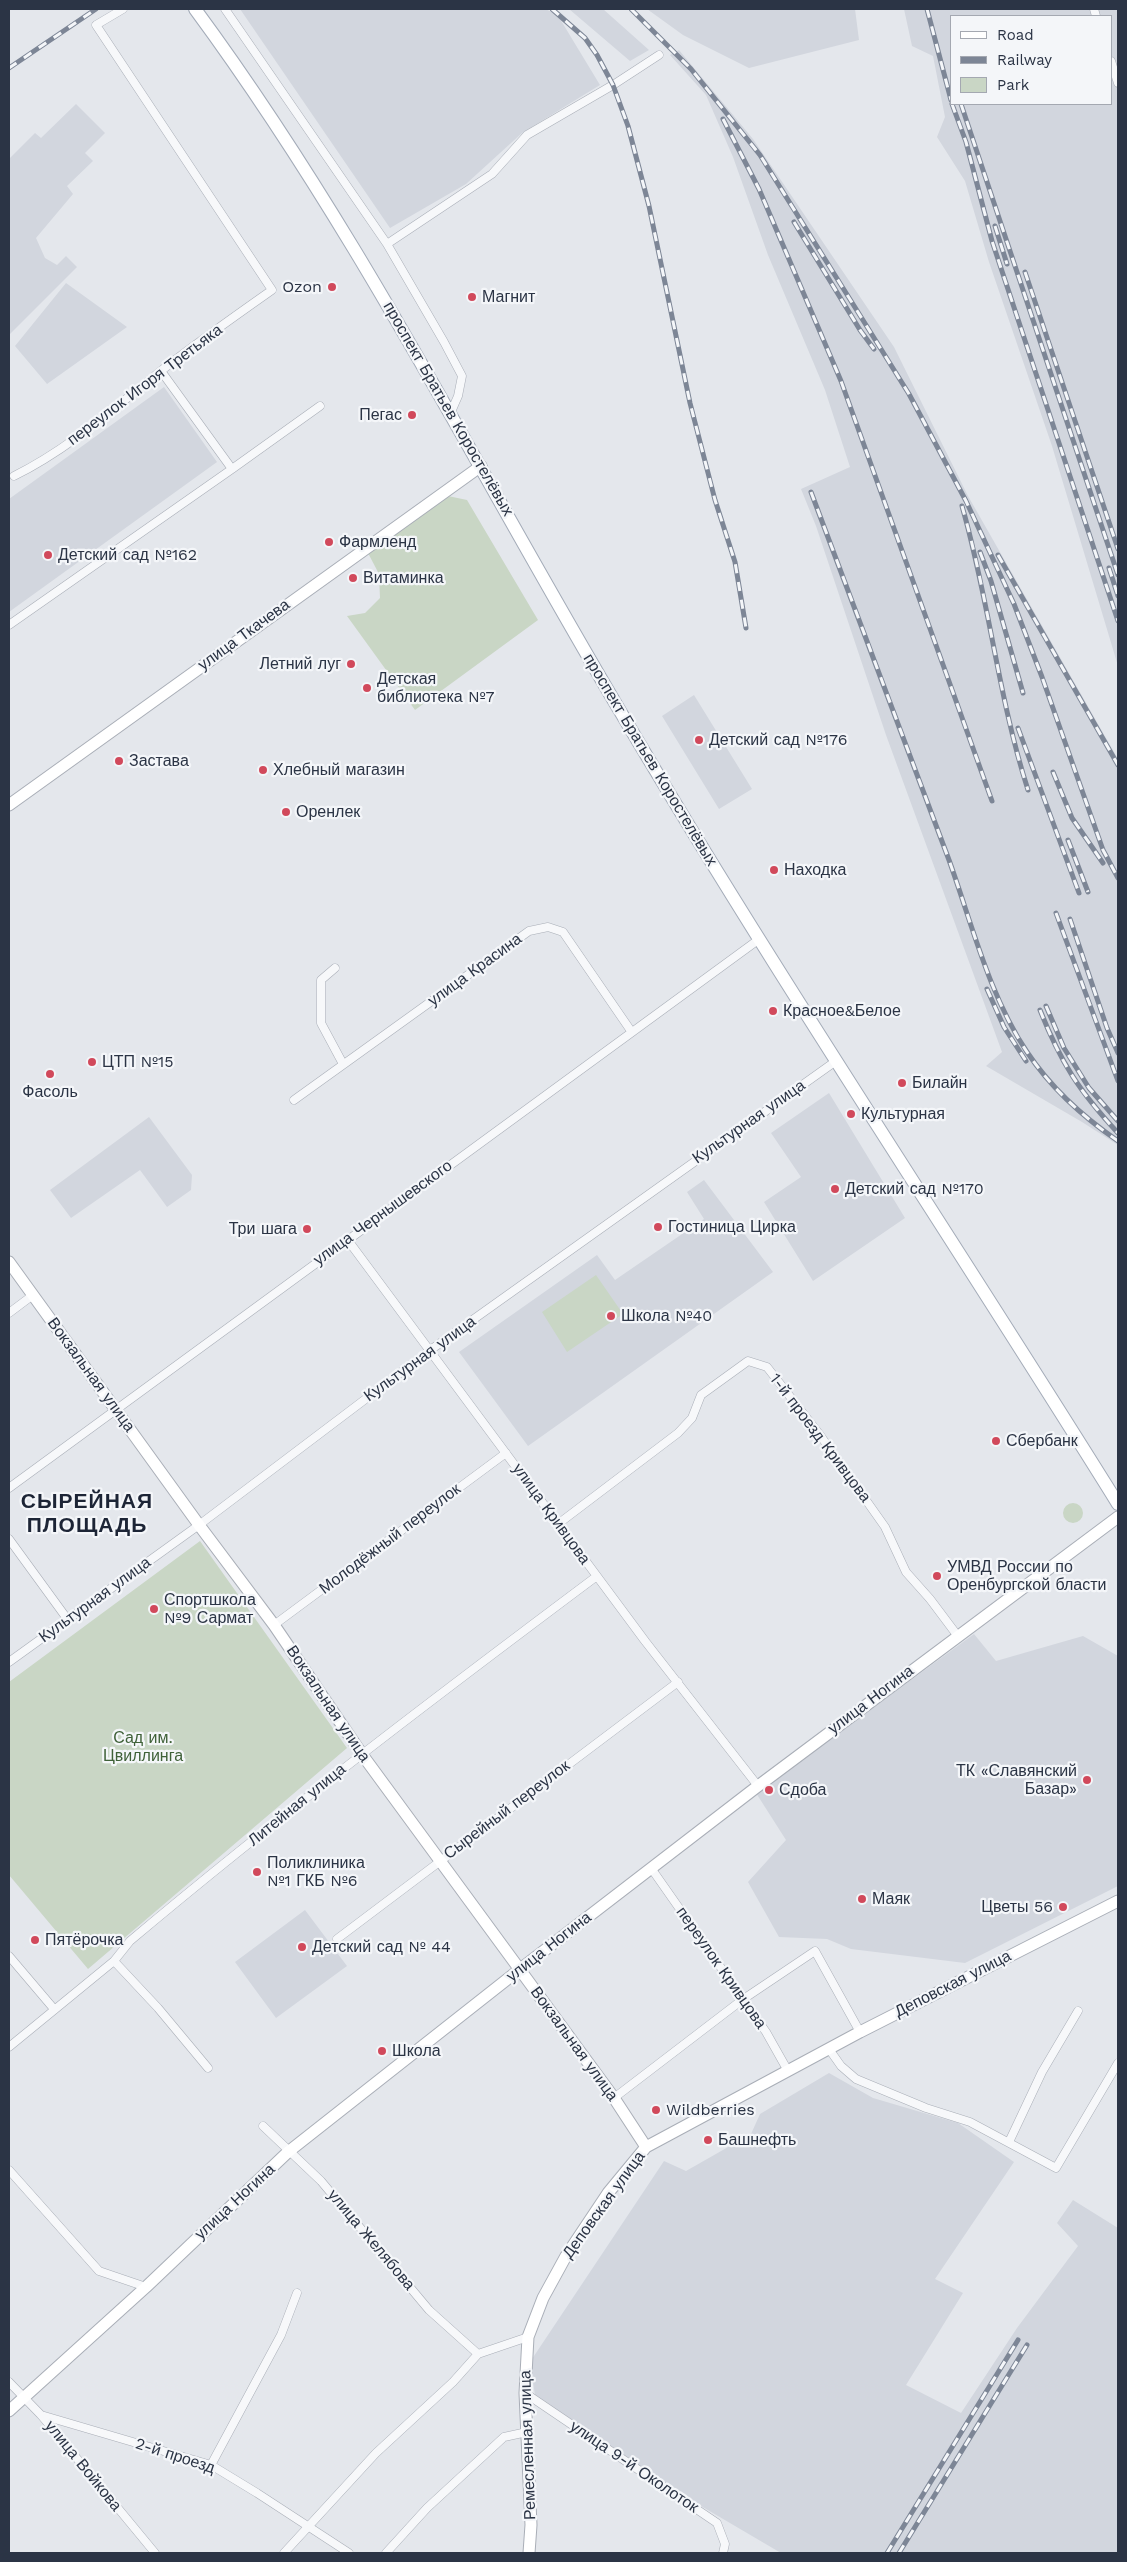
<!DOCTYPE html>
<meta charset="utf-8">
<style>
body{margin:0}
#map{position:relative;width:1127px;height:2562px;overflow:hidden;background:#e4e7ec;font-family:"Work Sans",sans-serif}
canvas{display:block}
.frame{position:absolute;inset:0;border:10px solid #2b3445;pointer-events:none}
.legend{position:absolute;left:950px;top:15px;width:162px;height:90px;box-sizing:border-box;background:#f4f6f9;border:1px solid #a4a8b1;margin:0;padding:6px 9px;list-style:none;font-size:15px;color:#2b3445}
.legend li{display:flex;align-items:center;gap:10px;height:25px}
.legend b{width:25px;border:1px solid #a4a8b1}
</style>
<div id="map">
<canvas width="1127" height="2562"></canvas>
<div class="frame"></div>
<ul class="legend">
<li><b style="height:6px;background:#fff"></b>Road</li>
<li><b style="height:6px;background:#7d8696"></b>Railway</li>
<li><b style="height:14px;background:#c9d6c5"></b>Park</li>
</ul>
</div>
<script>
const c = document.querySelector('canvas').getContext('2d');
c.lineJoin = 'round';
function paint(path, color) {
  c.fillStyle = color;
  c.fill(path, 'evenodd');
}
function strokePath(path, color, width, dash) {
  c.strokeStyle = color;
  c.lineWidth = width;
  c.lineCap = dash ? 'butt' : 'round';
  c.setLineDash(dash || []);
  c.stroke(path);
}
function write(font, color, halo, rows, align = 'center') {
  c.font = font + ' "Work Sans",sans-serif';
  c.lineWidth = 4.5;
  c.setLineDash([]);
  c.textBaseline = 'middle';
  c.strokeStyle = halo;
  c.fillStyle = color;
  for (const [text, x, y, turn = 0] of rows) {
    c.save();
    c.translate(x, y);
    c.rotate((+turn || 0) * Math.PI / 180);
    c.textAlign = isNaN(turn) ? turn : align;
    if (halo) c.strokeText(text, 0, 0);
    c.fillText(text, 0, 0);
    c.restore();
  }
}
paint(new Path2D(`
 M240,9H545L557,14L600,85L522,133L466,184L390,228Z
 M569,9H603L649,50L630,61Z
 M647,9H855L859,40L749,68L683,35Z
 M904,9H1118V666L1052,446L989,262L965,181L937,137L945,117L933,56L912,46ZM951,16H1111V104H951Z
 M679,50L753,139L894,347L968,496L1118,759V1145L1082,1122L986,1066L1002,1052L886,735L816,526L801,489L850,467L825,390L768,255L733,157L706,95L670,55Z
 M76,104L105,133L85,153L93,161L67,186L73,194L36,238L45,258L57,265L66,256L77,267L9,335V159L35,133L41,138Z
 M66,283L127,327L47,384L15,346Z
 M164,387L217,462L9,612V499Z
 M694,695L752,789L719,809L662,716Z
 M829,1093L905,1218L813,1281L764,1202L801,1177L771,1133Z
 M149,1117L192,1175L191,1190L167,1207L140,1170L71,1218L50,1190Z
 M704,1180L773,1272L528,1446L459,1352L597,1255L615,1280L704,1219L687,1192Z
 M974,1634L996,1661L1083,1636L1118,1656V1886L965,1963L851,1949L827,1939L779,1937L748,1882L786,1840L756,1793Z
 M305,1910L347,1966L276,2018L235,1962Z
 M829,2073L873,2098L958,2123L1014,2162L935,2279L963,2293L906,2385L961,2413L1017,2328L1078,2246L1057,2223L1073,2200L1118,2228V2553H781L655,2479L535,2395L530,2362L664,2161L686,2171L751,2134L760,2114Z`), '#d2d6de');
paint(new Path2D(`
 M448,496L467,500L538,620L415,710L347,616L365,613L380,598L379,574L368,553Z
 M596,1275L623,1314L567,1352L542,1312Z
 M1063 1513a10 10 0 1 1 20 0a10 10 0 1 1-20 0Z
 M200,1541L347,1748L88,1969L9,1875V1682Z`), '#c9d6c5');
const street = new Path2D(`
 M225,9L387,244L444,342L462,376L458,396L451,412
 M1094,9L1096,16
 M1111,61L1118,83
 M387,244L492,174L527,135L613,85L659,55
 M232,469L320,406
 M14,476C69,449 114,408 162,370C198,342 235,316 272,290L96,25L123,9
 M9,625L232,469L161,371
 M335,968L321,980V1023L343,1064
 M294,1100L529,931L548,927L563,932L631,1031
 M347,1239L645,1641L758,1786
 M9,1313L33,1295
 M9,1488L758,940
 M558,1524L678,1433L692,1418L701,1395L748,1361L767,1367L820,1435L885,1527L906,1572L930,1599L957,1635
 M9,1539L68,1620
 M274,1625L506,1453
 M9,1662L199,1525L429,1351L836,1061
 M651,1868L766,2032L788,2071
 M337,1939L678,1682
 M9,1956L54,2009
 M114,1961L158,2008L208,2068
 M9,2047L114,1961L130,1941C281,1814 438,1695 597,1576
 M829,2049L841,2066L856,2079L926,2108L970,2122L1056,2168L1118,2063
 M614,2098L742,2000L815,1951L860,2032
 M263,2126L321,2181L429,2310L478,2354
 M1009,2142L1042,2072L1078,2011
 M9,2170L99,2271L146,2287
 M9,2382L41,2415L155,2553
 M525,2393L717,2523L725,2544L723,2553
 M41,2415L211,2465L257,2493L349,2553
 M211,2465L281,2335L297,2293
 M284,2553L376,2453L453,2382L478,2354L528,2337
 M386,2553L427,2508L504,2437L527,2432`);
const secondary = new Path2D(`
 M9,805L481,466
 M9,1262L199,1525L274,1625L361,1753L614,2098L646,2147
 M9,2411L146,2287L288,2152L519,1970L758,1786L1118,1517
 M529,2553L531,2525L525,2393L528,2337L543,2298L566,2256L608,2193L646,2147L860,2032L1118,1901`);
const primary = new Path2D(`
 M195,9C358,230 480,475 620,711C779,980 953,1239 1118,1504`);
strokePath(street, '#a9aeb7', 9);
strokePath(secondary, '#a9aeb7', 13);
strokePath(primary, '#a3abb8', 14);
strokePath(street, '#f7f8fa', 8);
strokePath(secondary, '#fff', 11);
strokePath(primary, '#fff', 12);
const rail = new Path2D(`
 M552,9L585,38L597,55L613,85L628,126L649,206L690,403L715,500L735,562L746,628
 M631,9L691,69L760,155L909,394L966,501L1014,604L1042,677L1103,850L1118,878
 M927,9L951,100
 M9,68L96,9
 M952,104L966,142L992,241L1118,621
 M961,104L1118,575
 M723,119L759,189L841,381L992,801
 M794,222L860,330L874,349
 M995,226L1007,264
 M1025,272L1118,549
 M811,492C857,614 903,737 949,860C972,924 989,995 1027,1052C1051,1088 1083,1117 1118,1141
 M962,506C989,599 998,697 1028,790
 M980,552L991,581L1023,693
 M998,555L1118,765
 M1109,568L1118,596
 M1018,728L1079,893
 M1053,772L1072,818L1103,863
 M1068,840L1088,892
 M1056,913L1118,1081
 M1070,919L1107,1028L1118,1053
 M987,989L1004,1027L1026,1061
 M1046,1006L1064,1048L1089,1088L1118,1121
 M1040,1010C1061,1063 1079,1091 1118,1133
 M887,2553L1018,2340
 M899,2553L1027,2345`);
strokePath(rail, '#7d8696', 5);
strokePath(rail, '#f4f6f9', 3, [9]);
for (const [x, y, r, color] of [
 [332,287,5,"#d1495b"],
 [472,297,5,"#d1495b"],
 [412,415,5,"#d1495b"],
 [329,542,5,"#d1495b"],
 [48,555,5,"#d1495b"],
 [353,578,5,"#d1495b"],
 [351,664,5,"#d1495b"],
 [367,688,5,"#d1495b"],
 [699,740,5,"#d1495b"],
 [119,761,5,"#d1495b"],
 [263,770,5,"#d1495b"],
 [286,812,5,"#d1495b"],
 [774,870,5,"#d1495b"],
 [773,1011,5,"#d1495b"],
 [92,1062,5,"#d1495b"],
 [50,1074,5,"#d1495b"],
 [902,1083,5,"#d1495b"],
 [851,1114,5,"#d1495b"],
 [835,1189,5,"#d1495b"],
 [658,1227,5,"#d1495b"],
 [307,1229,5,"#d1495b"],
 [611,1316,5,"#d1495b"],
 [996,1441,5,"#d1495b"],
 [937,1576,5,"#d1495b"],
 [154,1609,5,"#d1495b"],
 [1087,1780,5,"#d1495b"],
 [769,1790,5,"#d1495b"],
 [257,1872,5,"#d1495b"],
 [862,1899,5,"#d1495b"],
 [1063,1907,5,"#d1495b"],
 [35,1940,5,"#d1495b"],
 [302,1947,5,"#d1495b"],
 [382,2051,5,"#d1495b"],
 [656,2110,5,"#d1495b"],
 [708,2140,5,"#d1495b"]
]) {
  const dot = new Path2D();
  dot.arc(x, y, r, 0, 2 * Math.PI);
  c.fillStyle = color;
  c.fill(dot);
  strokePath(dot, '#f4f6f9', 2);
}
write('16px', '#2b3445', '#f4f6f9', [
 ["Ozon",322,287,"right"],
 ["Магнит",482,297],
 ["Пегас",402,415,"right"],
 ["Фармленд",339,542],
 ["Детский сад №162",58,555],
 ["Витаминка",363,578],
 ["Летний луг",341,664,"right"],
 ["Детская",377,679],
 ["библиотека №7",377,697],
 ["Детский сад №176",709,740],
 ["Застава",129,761],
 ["Хлебный магазин",273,770],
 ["Оренлек",296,812],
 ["Находка",784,870],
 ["Красное&Белое",783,1011],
 ["ЦТП №15",102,1062],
 ["Билайн",912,1083],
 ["Фасоль",50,1092,"center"],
 ["Культурная",861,1114],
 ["Детский сад №170",845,1189],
 ["Гостиница Цирка",668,1227],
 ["Три шага",297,1229,"right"],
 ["Школа №40",621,1316],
 ["Сбербанк",1006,1441],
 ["УМВД России по",947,1567],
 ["Оренбургской бласти",947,1585],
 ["Спортшкола",164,1600],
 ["№9 Сармат",164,1618],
 ["ТК «Славянский",1077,1771,"right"],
 ["Базар»",1077,1789,"right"],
 ["Сдоба",779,1790],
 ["Поликлиника",267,1863],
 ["№1 ГКБ №6",267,1881],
 ["Маяк",872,1899],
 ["Цветы 56",1053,1907,"right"],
 ["Пятёрочка",45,1940],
 ["Детский сад № 44",312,1947],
 ["Школа",392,2051],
 ["Wildberries",666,2110],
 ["Башнефть",718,2140]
], 'left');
write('16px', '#2b3445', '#f4f6f9', [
 ["переулок Игоря Третьяка",145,385,-37],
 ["проспект Братьев Коростелёвых",448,409,60],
 ["улица Ткачева",244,635,-36],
 ["проспект Братьев Коростелёвых",650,760,59],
 ["улица Красина",475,970,-36],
 ["Культурная улица",749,1122,-35],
 ["улица Чернышевского",383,1213,-36],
 ["Культурная улица",420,1359,-36],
 ["Вокзальная улица",91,1375,54],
 ["1-й проезд Кривцова",820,1438,53],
 ["улица Кривцова",551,1514,54],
 ["Молодёжный переулок",390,1539,-37],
 ["Культурная улица",95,1600,-36],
 ["улица Ногина",871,1700,-37],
 ["Вокзальная улица",328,1704,56],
 ["Литейная улица",297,1805,-39],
 ["Сырейный переулок",507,1810,-37],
 ["улица Ногина",549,1947,-38],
 ["переулок Кривцова",721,1968,55],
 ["Деповская улица",953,1984,-27],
 ["Вокзальная улица",574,2044,54],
 ["улица Ногина",235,2202,-43],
 ["Деповская улица",604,2205,-54],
 ["улица Желябова",371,2240,50],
 ["Ремесленная улица",528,2445,-92],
 ["2-й проезд",175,2456,18],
 ["улица Войкова",83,2466,51],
 ["улица 9-й Околоток",634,2467,34]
]);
write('16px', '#3f6138', '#f4f6f9', [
 ["Сад им.",143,1738],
 ["Цвиллинга",143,1756]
]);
c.letterSpacing = '1px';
write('bold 21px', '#1d2536', '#f4f6f9', [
 ["СЫРЕЙНАЯ",87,1502],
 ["ПЛОЩАДЬ",87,1526]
]);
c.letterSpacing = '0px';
</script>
